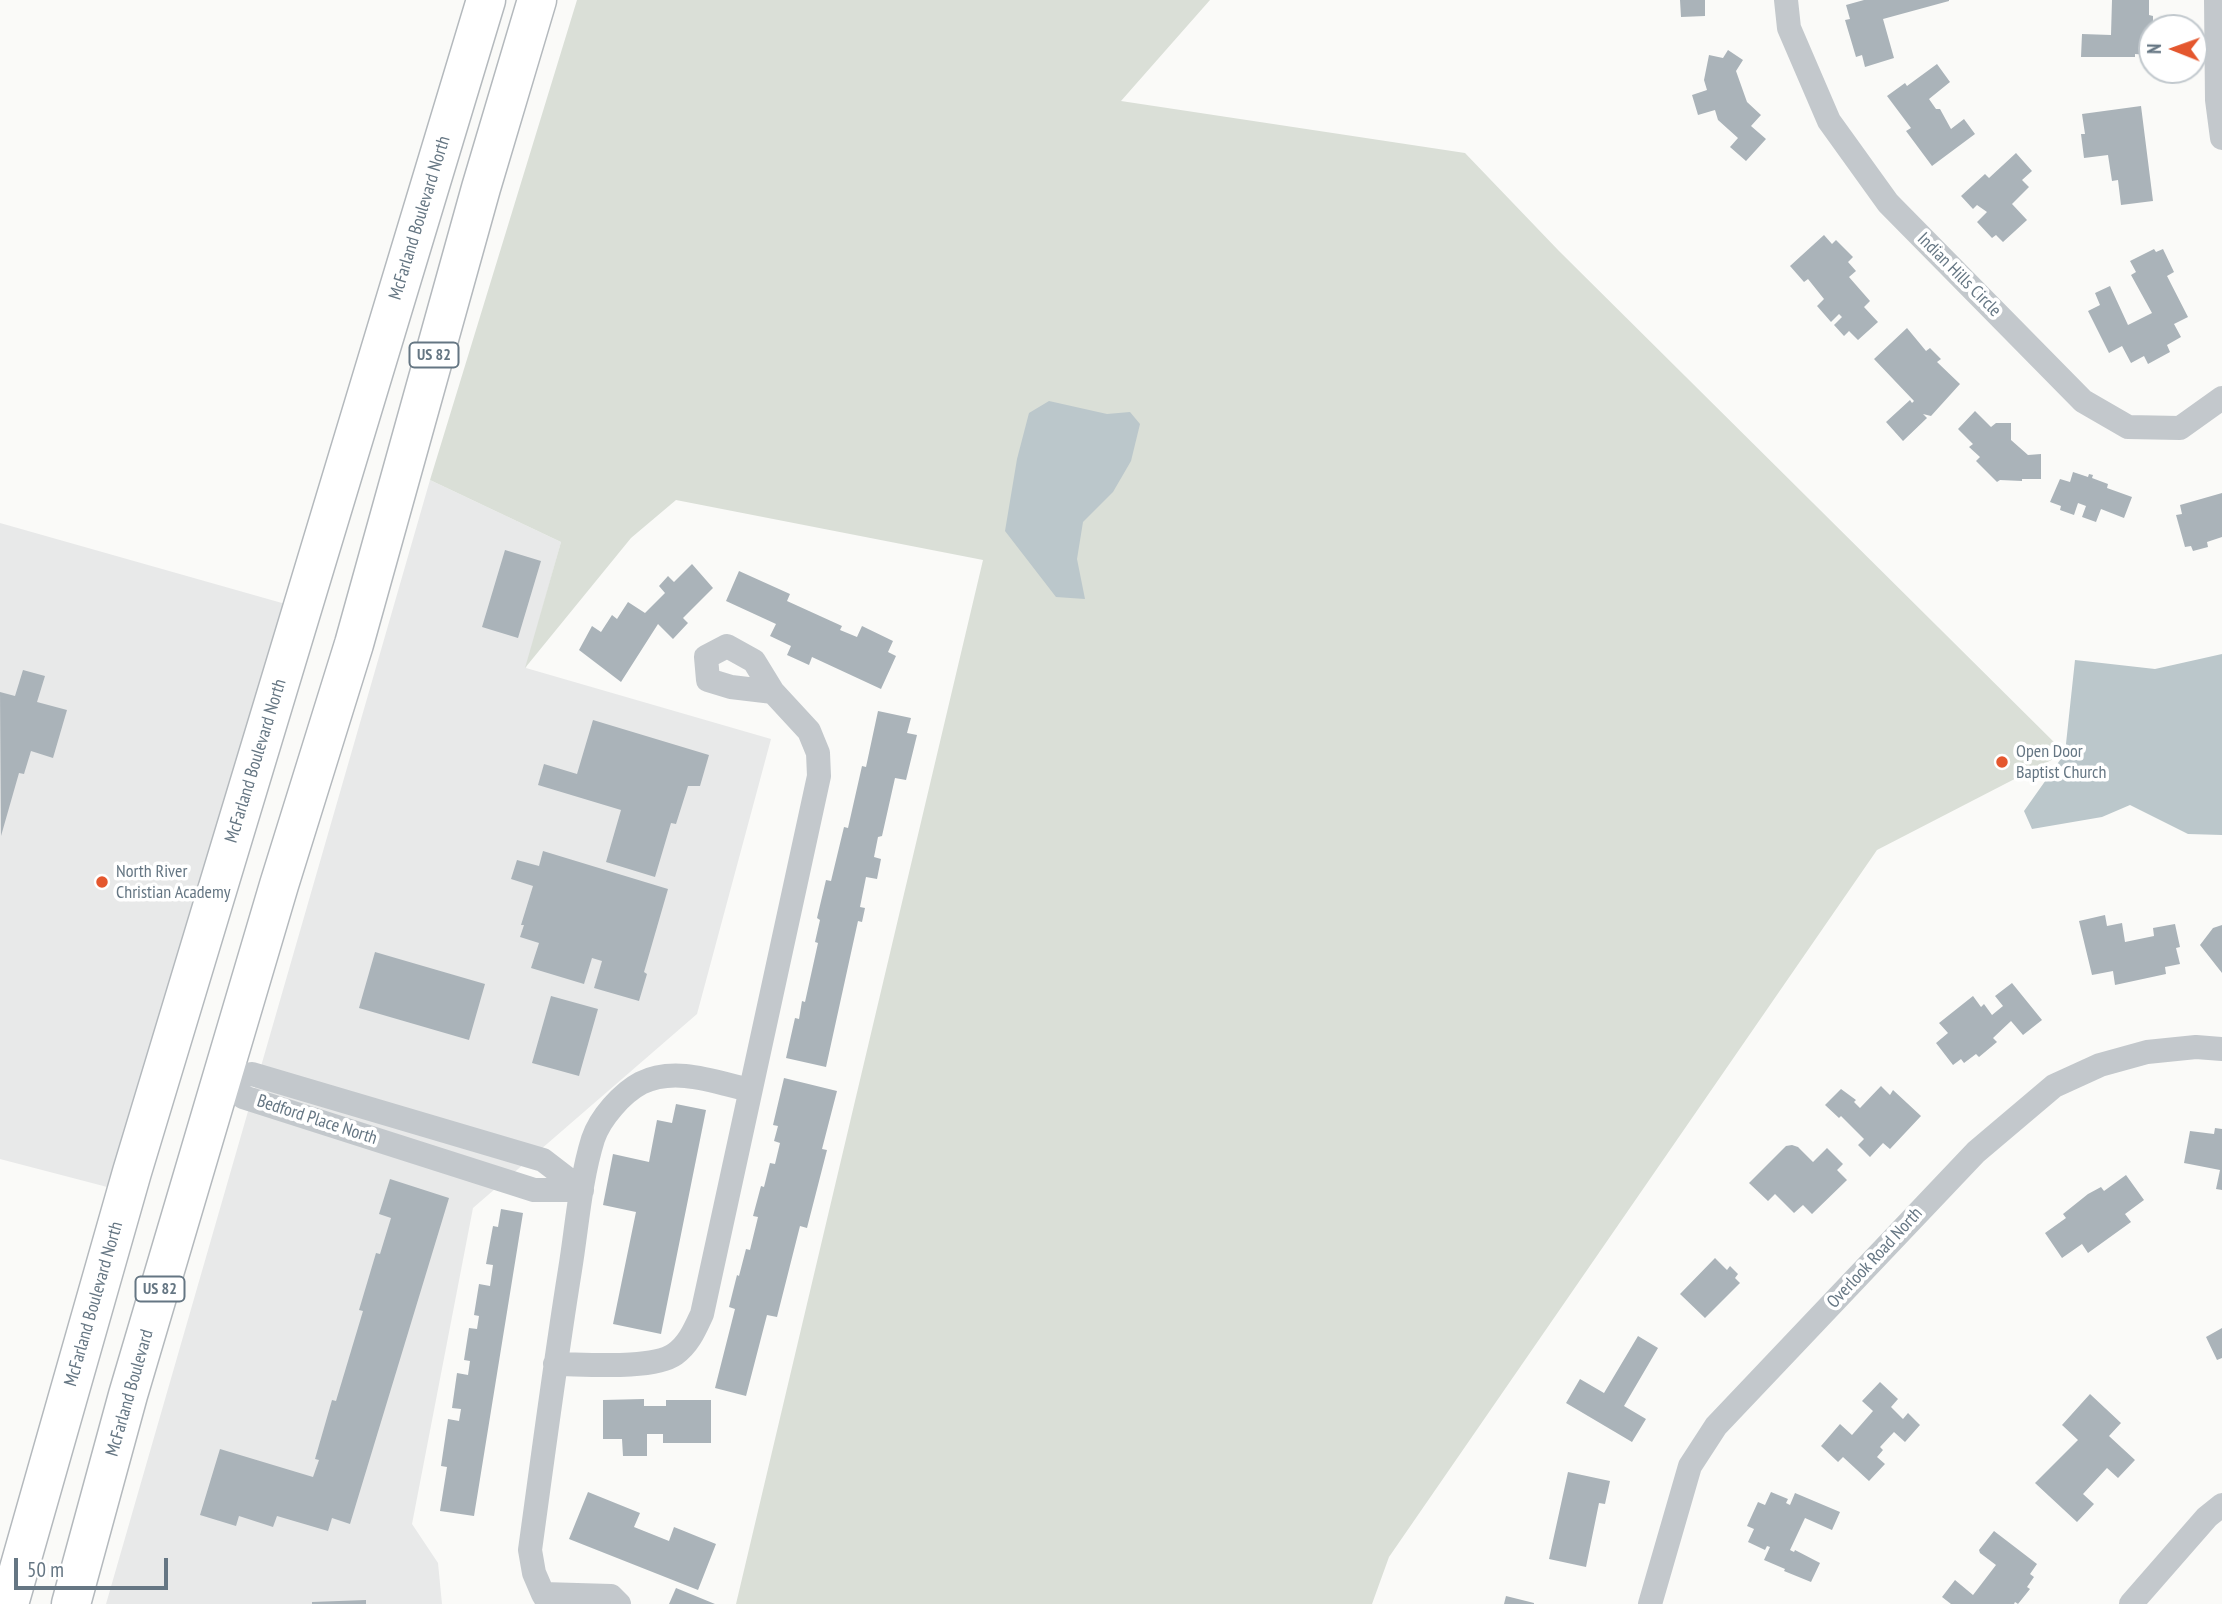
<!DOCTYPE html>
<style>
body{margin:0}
#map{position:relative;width:2222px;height:1604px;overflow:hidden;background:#fafaf8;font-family:"PT Sans Narrow",sans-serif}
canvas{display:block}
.north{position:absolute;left:2138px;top:14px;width:70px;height:70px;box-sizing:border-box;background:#fff;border:2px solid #c1c8cd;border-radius:50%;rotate:271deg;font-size:19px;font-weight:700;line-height:28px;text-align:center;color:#657683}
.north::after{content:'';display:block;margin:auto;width:24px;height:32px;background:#e4572e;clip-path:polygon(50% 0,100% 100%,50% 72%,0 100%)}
.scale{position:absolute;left:14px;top:1558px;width:154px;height:32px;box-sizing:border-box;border:4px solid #657683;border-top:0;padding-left:9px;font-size:21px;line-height:24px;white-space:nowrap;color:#657683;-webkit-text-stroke:5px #fff;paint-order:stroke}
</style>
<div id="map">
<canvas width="2222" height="1604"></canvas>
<div class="north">N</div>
<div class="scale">50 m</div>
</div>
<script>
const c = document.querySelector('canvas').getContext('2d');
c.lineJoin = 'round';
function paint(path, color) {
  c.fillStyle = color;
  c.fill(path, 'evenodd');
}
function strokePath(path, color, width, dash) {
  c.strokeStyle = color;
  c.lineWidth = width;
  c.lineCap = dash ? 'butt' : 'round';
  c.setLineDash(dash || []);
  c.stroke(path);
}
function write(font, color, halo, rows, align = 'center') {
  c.font = font + ' "PT Sans Narrow",sans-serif';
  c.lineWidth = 7;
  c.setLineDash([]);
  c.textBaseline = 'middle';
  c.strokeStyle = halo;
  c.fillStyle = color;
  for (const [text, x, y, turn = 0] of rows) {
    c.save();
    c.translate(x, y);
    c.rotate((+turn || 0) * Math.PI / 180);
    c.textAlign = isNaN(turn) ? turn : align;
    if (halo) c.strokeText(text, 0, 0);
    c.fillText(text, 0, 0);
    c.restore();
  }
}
paint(new Path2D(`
 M430,480L561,542L526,668L771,739L697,1014L473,1208L412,1524L438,1563L442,1604H106Z
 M0,523L289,605L111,1188L0,1159Z`), '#e8e9e9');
paint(new Path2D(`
 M577,0H1210L1121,101L1465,153L1559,251L2065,753L1877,850L1389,1557L1372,1604H736L983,560L676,500L631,538L525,668L561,542L430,480Z`), '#dadfd7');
paint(new Path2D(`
 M1049,401L1107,414L1130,412L1140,424L1131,461L1113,492L1083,522L1077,559L1085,599L1056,597L1005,531L1017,459L1029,413Z
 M2222,654V835L2188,834L2130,805L2102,817L2032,829L2024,811L2065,753L2075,660L2155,669Z`), '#bbc7cb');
paint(new Path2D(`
 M1680,0H1705V16L1681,17Z
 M1864,0H1949V1L1883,19L1894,58L1865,67L1862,55L1856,57L1845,20L1850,19L1846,5Z
 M2112,0H2149V15L2153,16V28L2152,43H2148V55L2135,54V57H2081L2082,34L2111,35Z
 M1728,50L1743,60L1736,71L1747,102L1761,115L1751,126L1766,139L1746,161L1730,147L1738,138L1718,120L1715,110L1698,115L1692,95L1707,90L1704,80L1709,55L1723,58Z
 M1937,64L1950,82L1929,99L1936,109H1940L1951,129L1964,119L1975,134L1932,166L1906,131L1911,128L1887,96L1905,83L1907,86Z
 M2141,106L2153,201L2121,205L2118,180L2112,181L2108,155L2084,158L2081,134H2085L2082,114Z
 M2016,153L2032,171L2022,180L2029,187L2012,204L2027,220L2003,242L1996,235L1992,238L1977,222L1987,212L1977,205L1973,209L1961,196L1985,174L1989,178Z
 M1824,235L1832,244L1836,240L1853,257L1848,262L1856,271L1849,277L1870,301L1864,307L1878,322L1858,340L1849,331L1844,336L1834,325L1842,317L1839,314L1831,322L1817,306L1824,299L1808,279L1804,282L1790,266Z
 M2154,249L2156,252L2163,249L2174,272L2167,276L2188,317L2174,324L2181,337L2167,345L2170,352L2148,364L2144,356L2131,363L2122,346L2109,353L2088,311L2100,305L2095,293L2110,286L2128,325L2152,313L2131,275L2136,272L2130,261Z
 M1907,328L1926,351L1930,348L1941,359L1937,362L1960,384L1931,416L1923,414L1927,418L1903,441L1886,422L1910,400L1912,403L1914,401L1874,359Z
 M1975,411L1991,427L1996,423H2011V440L2028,455L2041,454V479H2022V481L2000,480L1997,482L1976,461L1980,457L1969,447L1973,444L1958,429Z
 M2073,472L2088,477L2089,474L2093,475L2092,478L2108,484L2107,488L2132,497L2124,518L2101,509L2096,522L2082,517L2086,506L2078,503L2074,515L2060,510L2061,506L2050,502L2060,479L2070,482Z
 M2222,493V537L2207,542L2208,547L2193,551L2191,546L2185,547L2176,515L2182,514L2180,505Z
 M505,550L541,561L518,638L482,627Z
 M692,564L713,588L683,618L688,623L673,639L658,624L621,682L579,650L592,626L601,632L612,615L617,619L628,602L645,613L665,593L659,586L668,576L674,582Z
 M739,571L790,594L787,601L842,626L840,630L857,637L862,626L893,641L888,652L896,656L881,689L812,657L809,665L787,655L791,646L770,636L776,624L726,601Z
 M23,670L45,676L37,702L67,710L53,758L31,751L24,774L19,773L1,836L0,692L15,696Z
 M878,711L911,718L907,733L917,735L906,780L895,778L882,836L878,837L874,857L881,859L877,879L866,877L860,907L865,908L862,922L858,921L826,1067L786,1058L795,1018L799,1019L802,1001L805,1002L818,943L815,942L820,920L817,918L826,880L831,881L844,827L848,828L862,766L866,767Z
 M593,720L709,755L700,786H688L676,824L671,823L655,877L606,862L621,810L538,785L544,764L577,774Z
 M543,851L668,889L644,972L647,974L639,1001L594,988L602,961L592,958L584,984L531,968L539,943L520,937L524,925H521L533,886L511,879L517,860L539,866Z
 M2105,915L2107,926L2122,923L2125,942L2154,936L2153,928L2175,924L2180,947L2176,948L2180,964L2165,967L2166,974L2115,985L2113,971L2092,975L2079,921Z
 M2222,925V973L2200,945L2213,928Z
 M375,952L485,984L469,1040L359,1008Z
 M2012,983L2042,1020L2023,1035L2011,1021L1993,1038L1997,1042L1979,1057L1976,1054L1964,1063L1961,1059L1953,1065L1936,1043L1948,1033L1939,1023L1973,996L1981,1007L1984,1004L1992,1015L2003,1006L1995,996Z
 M551,996L598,1009L579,1076L532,1063Z
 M784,1078L837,1091L822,1149L827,1150L807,1228L800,1226L777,1317L767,1315L746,1396L715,1388L735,1309L729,1307L737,1275L739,1276L746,1249L750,1250L758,1217L753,1216L761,1186L764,1187L770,1163L775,1164L780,1143L774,1141L778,1126L773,1125Z
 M1881,1086L1890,1095L1893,1090L1921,1116L1890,1149L1883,1143L1870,1157L1858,1145L1864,1139L1841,1116L1839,1118L1825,1105L1841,1089L1856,1100L1854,1102L1860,1108Z
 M676,1104L706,1110L661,1334L613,1324L636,1212L603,1205L613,1154L649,1162L657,1120L672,1123Z
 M2215,1128L2222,1129V1190L2216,1189L2220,1170L2184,1163L2190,1131L2214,1134Z
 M1792,1145L1798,1147L1813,1162L1827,1148L1843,1164L1837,1170L1847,1180L1812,1214L1803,1205L1794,1213L1775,1194L1768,1201L1749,1183L1786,1146Z
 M2126,1175L2144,1200L2125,1214L2131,1222L2088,1253L2082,1244L2062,1258L2045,1233L2066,1218L2063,1214L2088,1194L2101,1187L2104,1191Z
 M390,1179L449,1198L350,1524L332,1518L328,1531L277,1516L273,1527L239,1516L236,1526L200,1515L220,1449L313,1477L319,1460L315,1459L332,1400L336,1401L363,1311L359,1310L376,1253L380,1254L391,1218L379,1214Z
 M501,1209L523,1213L474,1516L440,1511L447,1467L441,1466L448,1419L459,1421L461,1409L452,1408L457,1373L468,1375L470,1361L464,1360L469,1328L477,1329L479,1316L474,1315L479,1284L490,1286L493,1265L486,1264L493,1226L498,1227Z
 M1715,1258L1727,1270L1730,1266L1738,1274L1735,1278L1740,1283L1705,1318L1680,1294Z
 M2222,1328V1358L2217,1360L2206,1337Z
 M1638,1336L1658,1348L1624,1406L1646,1419L1632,1442L1566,1403L1580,1379L1604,1393Z
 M1880,1382L1898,1399L1891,1407L1903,1419L1908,1413L1920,1425L1905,1442L1894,1432L1880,1447L1883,1450L1877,1457L1885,1464L1869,1481L1843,1457L1838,1462L1821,1446L1840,1424L1852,1435L1873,1411L1862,1401Z
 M2090,1394L2121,1423L2109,1436L2135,1460L2118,1478L2107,1468L2083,1494L2094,1504L2077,1522L2035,1483L2078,1440L2062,1425Z
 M644,1399V1406H666V1400H711V1443H663V1434H647V1456H623L622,1439H603V1400Z
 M1568,1472L1610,1481L1605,1504L1599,1503L1586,1567L1549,1559Z
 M588,1492L640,1513L634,1527L669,1541L674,1527L716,1544L698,1590L569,1539Z
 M1771,1492L1788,1499L1786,1503L1790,1505L1795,1493L1840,1512L1832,1530L1805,1518L1790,1550L1794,1552L1795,1550L1820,1563L1811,1582L1784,1571L1785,1569L1764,1560L1770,1547L1767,1546L1765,1550L1748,1542L1754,1529L1747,1526L1758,1502L1765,1505Z
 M1994,1531L2037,1564L2030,1574L2034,1577L2027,1587L2030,1589L2018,1604L2015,1602L2014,1604H1951L1942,1597L1955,1580L1973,1595L1996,1565L1980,1553L1979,1550Z
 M676,1588L715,1604H669Z
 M1506,1596L1534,1603V1604H1504Z
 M366,1600V1604H312V1602Z`), '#aab3b9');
const highway = new Path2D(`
 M9,1604L132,1172L486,0
 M71,1604L128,1395L279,885L354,644L481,188L537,0`);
strokePath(highway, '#b4b9bd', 41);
strokePath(new Path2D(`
 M1786,0L1789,28L1829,121L1888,203L2083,401L2128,427L2180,428L2222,398
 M2216,0L2217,100L2222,138
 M727,646L754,661L773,692L731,687L708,680L706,657Z
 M222,1080L252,1074L543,1160L582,1190
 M222,1080L243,1097L534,1190H582
 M555,1364C583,1364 653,1370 675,1354C689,1344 695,1329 702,1314L819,776L818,753L809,731L773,692
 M543,1594L534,1573L530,1550C543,1456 555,1363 570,1270C577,1227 580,1181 593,1139C600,1118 622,1093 641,1083C675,1066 715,1082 750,1090
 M549,1604L543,1594L611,1596L619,1604
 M1650,1604L1690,1466L1716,1426L1976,1152L2054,1086L2100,1065L2147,1052L2196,1047L2222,1049
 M2131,1604L2207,1517L2222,1505`), '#c3c8cc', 24);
strokePath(highway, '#fff', 38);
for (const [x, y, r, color] of [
 [2002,762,7,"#e4572e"],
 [102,882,7,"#e4572e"]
]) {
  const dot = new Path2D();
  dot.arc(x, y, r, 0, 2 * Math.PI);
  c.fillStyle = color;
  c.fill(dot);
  strokePath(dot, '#fff', 2.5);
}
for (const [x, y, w] of [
 [434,355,49],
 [160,1289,49]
]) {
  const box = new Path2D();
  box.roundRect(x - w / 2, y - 12.5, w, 25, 5);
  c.fillStyle = '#fff';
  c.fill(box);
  strokePath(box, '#657683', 2);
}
write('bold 16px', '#657683', null, [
 ["US 82",434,355],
 ["US 82",160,1289]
]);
write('18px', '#657683', '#fff', [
 ["McFarland Boulevard North",420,218,-73],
 ["Indian Hills Circle",1959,275,45],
 ["McFarland Boulevard North",256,761,-73],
 ["Bedford Place North",317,1120,18],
 ["Overlook Road North",1875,1258,-47],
 ["McFarland Boulevard North",94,1304,-74],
 ["McFarland Boulevard",130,1393,-74]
]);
write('18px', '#657683', '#fff', [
 ["Open Door",2016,752],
 ["Baptist Church",2016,773],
 ["North River",116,872],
 ["Christian Academy",116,893]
], 'left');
</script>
